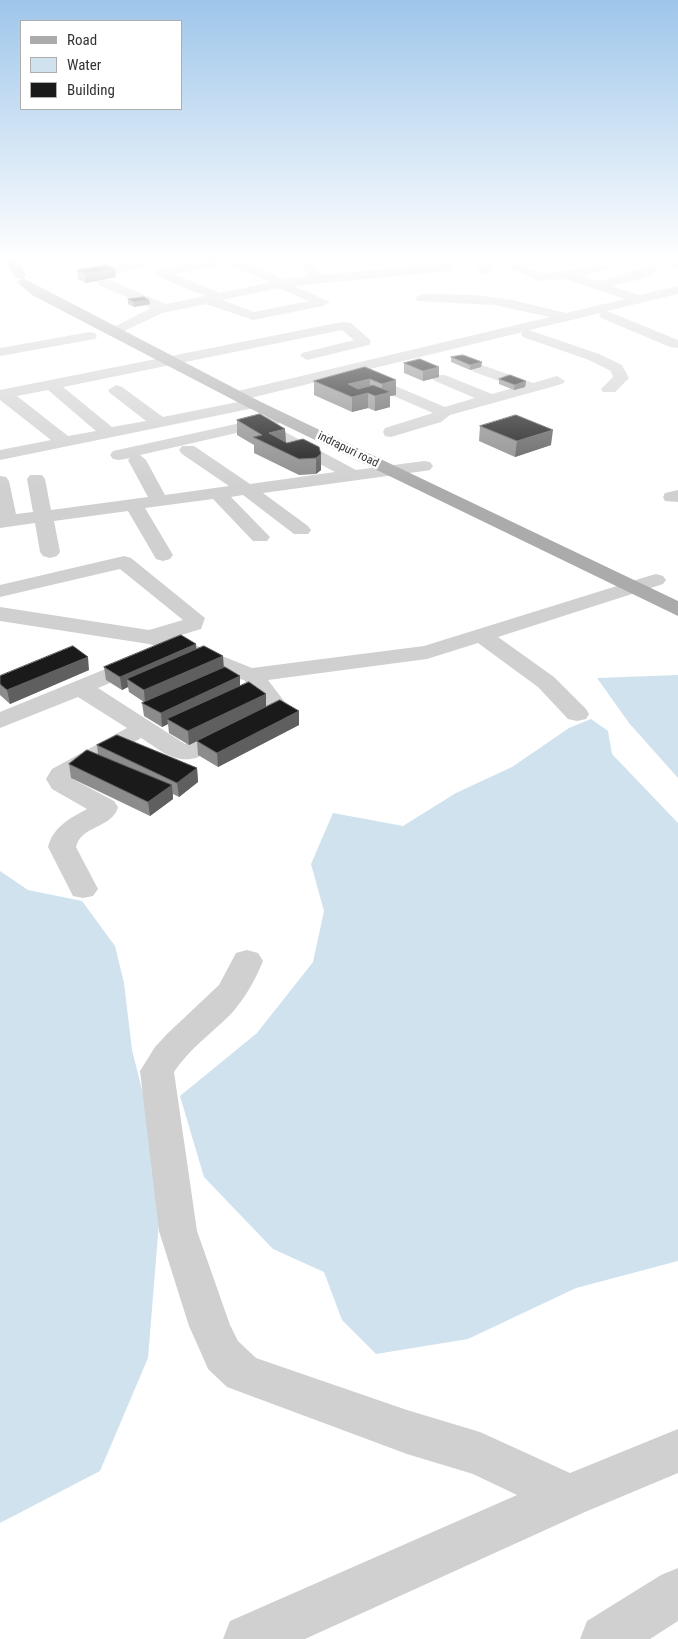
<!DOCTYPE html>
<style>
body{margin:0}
#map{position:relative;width:678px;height:1639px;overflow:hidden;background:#fff;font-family:"Roboto Condensed",sans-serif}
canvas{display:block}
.legend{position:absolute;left:20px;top:20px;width:162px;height:90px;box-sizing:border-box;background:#fff;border:1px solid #adadad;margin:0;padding:6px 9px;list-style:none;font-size:15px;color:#333}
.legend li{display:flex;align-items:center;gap:10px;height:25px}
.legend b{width:25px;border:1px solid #adadad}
</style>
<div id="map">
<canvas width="678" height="1639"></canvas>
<ul class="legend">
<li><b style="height:6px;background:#ababab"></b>Road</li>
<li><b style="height:14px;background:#cfe2ee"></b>Water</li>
<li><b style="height:14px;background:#1a1a1a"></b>Building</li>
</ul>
</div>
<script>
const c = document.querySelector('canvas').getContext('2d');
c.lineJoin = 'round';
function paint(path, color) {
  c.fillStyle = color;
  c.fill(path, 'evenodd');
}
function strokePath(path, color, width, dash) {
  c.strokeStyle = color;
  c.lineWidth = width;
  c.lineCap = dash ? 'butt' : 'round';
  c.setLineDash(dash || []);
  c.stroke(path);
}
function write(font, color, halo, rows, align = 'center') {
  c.font = font + ' "Roboto Condensed",sans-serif';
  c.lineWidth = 5;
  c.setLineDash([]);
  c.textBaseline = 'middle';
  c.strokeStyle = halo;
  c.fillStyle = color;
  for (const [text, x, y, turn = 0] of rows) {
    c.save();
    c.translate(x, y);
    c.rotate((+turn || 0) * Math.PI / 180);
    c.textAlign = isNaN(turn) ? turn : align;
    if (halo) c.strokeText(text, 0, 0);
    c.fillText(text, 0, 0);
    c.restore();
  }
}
paint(new Path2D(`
 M678,675V778L629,723L597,678Z
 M591,719L608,731L612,754L678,823V1261L576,1288L468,1339L376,1354L342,1320L324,1272L273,1249L204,1177L180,1096L257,1033L313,962L324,911L311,864L333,813L403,826L456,793L512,767L569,728Z
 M0,871L28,890L82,901L115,946L124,983L132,1050L163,1173L148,1358L100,1471L0,1523Z`), '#cfe2ee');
strokePath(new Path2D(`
 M603,259L658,264`), '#cfe2ee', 3);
paint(new Path2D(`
 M129,259H145L150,263L148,266L101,277L95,273L97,270L132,262Z
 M214,259H235L285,279L310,276L296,259H308L322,275L436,264L431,259H444L453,267L447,271L294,286L330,302L323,306L253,320L206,304L162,313L118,334H108L106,331L151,308L99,285L97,282L99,279H107L166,304L205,296L156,276L154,273L156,270ZM226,264L271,282L220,293L174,274ZM278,288L309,301L254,312L222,300Z
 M450,259H491L495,262L487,273L483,274L477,270L481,265L456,263Z
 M609,259L613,260L615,263C606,272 593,273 581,276C586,278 594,281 600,281C614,280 646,263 656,265L658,268C648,280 626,282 611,286L640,295L678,286V294L607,311L678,340V348L670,347L601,318L599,315L601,313L529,330L599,354L622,365L629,378L615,392H603L601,389L613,377L611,371L589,360L523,337L521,334L523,332L238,401L230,396L238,391L550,317L494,305L417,301L415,298L422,294L476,295L512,300L566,313L625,299L565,279L540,281L506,266L512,262L545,274L593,266Z
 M643,259H678V267L649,263Z
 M342,322L351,323L369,339L371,342L369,345L307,360L300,356L302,353L354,340L342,330L63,387L112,427L146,421L110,393L108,390L116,385L122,387L163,417L253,399L259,401L261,404L259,407L0,460V450L51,440L0,400V390ZM48,390L96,431L68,436L17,396Z
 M90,332L95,333L97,336L95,339L0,356V348Z
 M479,364L533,383L557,376L565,381L562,384L450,415L441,422L391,437L385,436L383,432L385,428L433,413L357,380L354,377L357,374H367L445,407L475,398L435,381L432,378L435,375H445L492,394L516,387L474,372L471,369L474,366Z
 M283,413L291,418L289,421L272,425L356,470L424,461L430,462L433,466L430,470L424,471L263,493L308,526L311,530L308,534H294L243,495L231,497L270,537L267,541H253L213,499L145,508L173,555L170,559L163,561L156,559L128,511L54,521L60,552L57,556L50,558L43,556L40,552L35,523L0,528V476L6,477L9,481L16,514L33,512L27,479L30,475H42L45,479L51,510L148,497L128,460L130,458L119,460L113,459L110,455L113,451L245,422L253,417L259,418ZM254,429L335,472L250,484L194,446H182L179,450L182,454L229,486L165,495L146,460L140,455Z
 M678,490V502L665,501L663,497L665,493Z
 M124,556L131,558L205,618L201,629L175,637L252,668L424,646L649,576L656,574L663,576L666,580L663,584L498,637L554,677L586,709L589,714L586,719L577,721L568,719L538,687L478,643L427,659L268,680L287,705L283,717L196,758C174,764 159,749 141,738L73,779L114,801L118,807C113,828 81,825 76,847L98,889L93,896L83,898L73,896L48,847C53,827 70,818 87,809L52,789L46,779L52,769L127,728L78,697L0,728V712L140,655L148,657L152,662L148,667L98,688L185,744L262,708L263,705L244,680L230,677L172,650L149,644L0,621V607L149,630L183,620L120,569L0,597V585Z
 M247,950L258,953L263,961C255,981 245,998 231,1014C212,1033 189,1049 174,1072L197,1231L230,1325L238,1341L256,1358L407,1410L480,1432L570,1473L678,1429V1473L585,1512L305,1639H223L230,1621L517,1495L473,1474L407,1454L227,1387L208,1369L202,1355L189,1326L159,1231L140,1071L155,1047L167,1034L219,985L236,953Z
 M678,1568V1621L650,1639H580L587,1621L661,1575Z`), '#d0d0d0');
paint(new Path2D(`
 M4,259H16L26,275L24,278H16Z
 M23,278L259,401L678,601V616L247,407L32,295L17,282Z`), '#ababab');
paint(new Path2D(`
 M77,270L116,277L86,283L78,279Z
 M128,299L149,300L150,304L134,307L128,304Z
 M451,357L482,362L481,367L470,370L451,362Z
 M404,363L439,367V377L423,381L404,373Z
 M365,367L396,380V395L390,396V407L375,411L368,408L352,412L314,395V381Z
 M499,379L526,381L525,387L514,390L499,384Z
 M237,420L285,429L286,443H287L319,447L321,470L316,474L299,475L254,453V445L237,435Z
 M480,426L551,445L515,457L479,441Z
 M197,649L224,667L240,676V686L266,707L299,725L218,767L198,755L197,741L228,726L189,745L169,733L168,724L162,727L144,716L142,703L144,702L129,692L128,687L122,690L106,680L104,667Z
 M89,670L10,704L0,695V676Z
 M97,745L197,768L198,782L179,797L173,794V799L150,816L71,778L69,764L98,755Z`), '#8c8c8c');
paint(new Path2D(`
 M56,259H73L56,261Z
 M115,269L116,277L86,283V274Z
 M149,300L150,304L134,307V302Z
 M482,362L481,367L470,370V365Z
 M439,367V377L423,381V371Z
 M370,379V393L368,394V408L352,412V397L348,384Z
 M396,380V395L390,396V407L375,411V396L382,394V384Z
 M526,381L525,387L514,390L515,385Z
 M285,429L286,445L269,433Z
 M553,430L551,445L515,457L517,441Z
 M321,454V470L316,474V458Z
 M196,644L197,658L127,679L128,687L122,690L120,677Z
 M223,656L224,669L145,703L144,690Z
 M88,657L89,670L10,704L7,690Z
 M240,676V689L167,719L168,724L162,727L161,713Z
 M266,694V707L189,745L188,731Z
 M299,711V725L218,767L217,753Z
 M197,768L198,782L179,797L177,783Z
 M172,785L173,799L150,816L148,802Z`), '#5f5f5f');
const building = new Path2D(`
 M107,265L115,269L86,274L77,270Z
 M144,297L149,300L134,302L128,299Z
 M463,355L482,362L470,365L451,357Z
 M420,359L439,367L423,371L404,363Z
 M365,367L396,380L382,384L370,379L348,384L358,389L373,385L391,392L375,396L368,393L352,397L314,381Z
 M510,375L526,381L515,385L499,379Z
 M260,414L285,429L269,433L287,443L303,439L319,447L321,454L316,458L299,459L253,437L262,435L237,420Z
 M516,415L553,430L517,441L480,426Z
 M181,635L196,644L120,677L104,667Z
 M73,646L88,657L7,690L0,684V676Z
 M204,646L223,656L144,690L127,679Z
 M225,667L240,676L161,713L142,703Z
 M249,682L266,694L188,731L167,719Z
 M280,700L299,711L217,753L197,741Z
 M117,735L197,768L177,783L97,745Z
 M87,750L172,785L148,802L69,764Z`);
paint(building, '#1a1a1a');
strokePath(building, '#5f5f5f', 1);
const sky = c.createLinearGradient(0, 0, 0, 488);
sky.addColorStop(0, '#9ec6ea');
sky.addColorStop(0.53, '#fff');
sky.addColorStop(1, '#ffffff00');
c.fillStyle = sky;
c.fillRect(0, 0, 678, 488);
write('12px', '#333', '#fff', [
 ["indrapuri road",348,450,26]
]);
</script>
